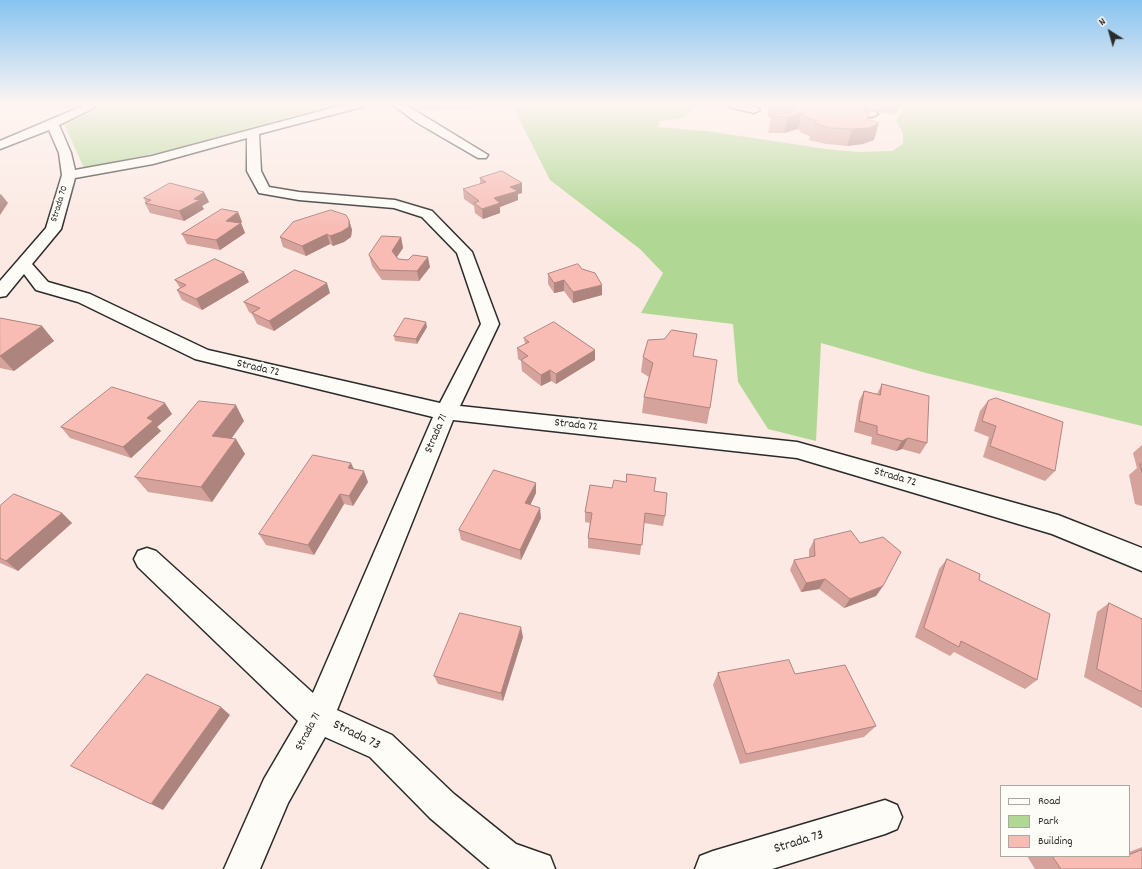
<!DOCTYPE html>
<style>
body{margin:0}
#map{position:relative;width:1142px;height:869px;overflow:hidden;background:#fce9e3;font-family:Dekko,sans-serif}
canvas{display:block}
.legend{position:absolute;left:1000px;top:785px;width:130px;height:72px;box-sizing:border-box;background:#fdfcf7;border:1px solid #a9a8a5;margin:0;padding:5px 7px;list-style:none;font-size:12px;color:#2b2b2b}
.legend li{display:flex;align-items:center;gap:8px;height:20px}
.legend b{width:20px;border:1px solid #a9a8a5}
.north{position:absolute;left:1090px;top:12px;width:40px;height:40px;-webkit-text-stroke:3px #fdfcf7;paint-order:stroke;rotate:323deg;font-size:11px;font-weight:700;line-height:16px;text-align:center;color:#2b2b2b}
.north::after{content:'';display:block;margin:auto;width:14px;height:18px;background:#2b2b2b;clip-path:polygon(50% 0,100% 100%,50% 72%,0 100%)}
</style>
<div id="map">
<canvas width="1142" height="869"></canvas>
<ul class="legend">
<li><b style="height:5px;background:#fdfcf7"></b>Road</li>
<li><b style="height:11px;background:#b0d793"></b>Park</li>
<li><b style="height:11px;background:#f8bcb5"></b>Building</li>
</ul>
<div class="north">N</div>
</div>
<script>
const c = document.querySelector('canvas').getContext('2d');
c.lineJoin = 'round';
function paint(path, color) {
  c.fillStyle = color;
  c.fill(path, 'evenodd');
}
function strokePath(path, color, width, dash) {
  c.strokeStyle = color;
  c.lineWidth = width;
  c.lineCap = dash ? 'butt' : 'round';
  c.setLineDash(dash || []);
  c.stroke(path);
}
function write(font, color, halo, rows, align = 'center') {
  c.font = font + ' Dekko,sans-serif';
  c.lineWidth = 3.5;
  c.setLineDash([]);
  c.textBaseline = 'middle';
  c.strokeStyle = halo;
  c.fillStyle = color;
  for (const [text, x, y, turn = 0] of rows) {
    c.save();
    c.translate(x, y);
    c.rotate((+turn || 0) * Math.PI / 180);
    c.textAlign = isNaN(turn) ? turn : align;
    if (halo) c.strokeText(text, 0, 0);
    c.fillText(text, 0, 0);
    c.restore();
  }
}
paint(new Path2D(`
 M107,105H340L293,116L166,151L84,168L64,124Z
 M512,105H697L683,118L660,121L658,127L707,131L826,149L858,152L892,151L903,144V133L896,121L906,105H1142V426L926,373L821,343L816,441L768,429L738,382L733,324L641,313L663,273L640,249L550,180Z`), '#b0d793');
const minor = new Path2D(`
 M85,105H100L59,125L71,153L75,170L152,156L343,105H363L362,107L259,134L261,171L269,187L299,192L395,200L432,211L472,252L499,324L460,406L797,442L1058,515L1142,548V571L1052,534L797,458L453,420L337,710L392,735L454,794L516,844L550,856L555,869H490L430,818L370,757L325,737L288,803L260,869H224L264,779L298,721L138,567L134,559L138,551L147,548L156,551L313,693L433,417L195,359L78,302L36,290L24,274L6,296L0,297V281L46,228L62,175L59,153L49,130L0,149V141ZM247,138V171L259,193L299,200L394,208L422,217L457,253L481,324L440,403L208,350L90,294L48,282L32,264L61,229L75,178L153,164Z
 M393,105H406L488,155L486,158H478L416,122Z
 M728,105H748L758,108L760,110L754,113L729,107Z
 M825,105H846L876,112L878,114L872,117L826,107Z
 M885,800L897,805L902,817L897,829L885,834L772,869H695L700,856L713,851Z`);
strokePath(minor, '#2b2b2b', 3);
paint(minor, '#fdfcf7');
paint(new Path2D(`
 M414,105H482L481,109L417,110Z
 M769,105H900L895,115L870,110L867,119L874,140L863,144L847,146L826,144L809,140L810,136L802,133L798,129L784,133H768L771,117H767Z
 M480,178L522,183V193L518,194V200L500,207V213L483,219L475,213L474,206L464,199L463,189L480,184Z
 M204,192L209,202L202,206L204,209L184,221L150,213L145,203H146L144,198Z
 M238,212L242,222L241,223L245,233L220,250L187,244L182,234Z
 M349,220L352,230L351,237L344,242L333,246L330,244L306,256L283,247L280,237Z
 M401,237L403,248L397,257L398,259L408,260L430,267L419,281L382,280L372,266L369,255Z
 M548,274L602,295L573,303L564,291L554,293L548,284Z
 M175,280L249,282L202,310L182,300L177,290L180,288Z
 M330,293L274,331L257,324L252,314L249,312L244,302Z
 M0,318L42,326L54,341L14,371L0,368Z
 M427,327L417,344L395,341L394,336Z
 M524,338L595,350V360L556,384L551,381L541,386L522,371L521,361L518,359L517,348L525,344Z
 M693,356L710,408L707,424L642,413L644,397L649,377L641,372L643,357Z
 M882,384L927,443L920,454L902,449L896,451L871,444L872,437L854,432L859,401L864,391L877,394Z
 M988,401L1055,471L1045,481L983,457L989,437L974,431L980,411Z
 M172,414L157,427L161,431L131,458L70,438L61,427Z
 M244,421L232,438L245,454L212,502L148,492L135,477Z
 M1142,445V506L1135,504L1129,475L1137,468L1133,453Z
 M354,470L368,482L353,506L344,504L314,555L266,545L259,534Z
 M536,483V493L530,505L541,518L521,560L461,540L459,530Z
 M612,488L654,491L665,516L663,526L644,523L640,555L588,548V538L590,523L585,522V512Z
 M0,506L62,513L72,523L18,571L0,563Z
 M814,540L883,586L876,596L844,608L819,589L801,592L790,570L794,560L809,557V550Z
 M947,559L1037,680L1025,689L954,652L950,656L915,637L939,569Z
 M1109,603L1142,619V708L1084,677L1097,612Z
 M523,637L503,701L438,684L434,676Z
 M718,673L795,674L876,726L864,737L740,764L713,685Z
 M1142,847V869H1035L1027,856H1129V852Z`), '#d5a29c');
paint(new Path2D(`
 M869,105H871L866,120L862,107Z
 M898,105H900L895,115L898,106Z
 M802,113L798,129L784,133L788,117Z
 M869,115L864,128L879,123L874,140L863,144L847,146L852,129Z
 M522,183V193L518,194V200L500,207V213L483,219L482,209L494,198L510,187Z
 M204,192L209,202L202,206L204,209L184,221L179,211L194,199Z
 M1,194L8,203L0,215V195Z
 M238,212L242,222L240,223H241L245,233L220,250L216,240L226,221Z
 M349,220L352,230L351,237L344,242L333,246L330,236Z
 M327,234L330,244L306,256L302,246Z
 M401,237L403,248L394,261L392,251Z
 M428,257L430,267L419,281L417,271Z
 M244,272L249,282L202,310L196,299Z
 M564,280V291L554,293V283Z
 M327,283L330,293L274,331L269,321Z
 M602,285V295L573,303V292Z
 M426,322L427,327L417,344L416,339Z
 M42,326L54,341L14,371L0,356Z
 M595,350V360L556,384V374Z
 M550,370L551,381L541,386V375Z
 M165,403L172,414L157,427L161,431L131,458L123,447L147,418Z
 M236,405L244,421L222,451L212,436Z
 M908,438L902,449L896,451L902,441Z
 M236,439L245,454L212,502L201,487Z
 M351,463L356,473L348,468Z
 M364,471L368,482L353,506L349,496Z
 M536,483V493L526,514L525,503Z
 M340,494L344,504L314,555L308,545Z
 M540,508L541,518L521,560L520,550Z
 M62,513L72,523L18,571L6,561Z
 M825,579L819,589L801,592L806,583Z
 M883,586L876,596L844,608L850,599Z
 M521,627L523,637L503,701L501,693Z
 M221,707L230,715L163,810L151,804Z`), '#ae847f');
const building = new Path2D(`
 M791,105H869L862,107L869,115L867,119L879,123L869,128L852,129L830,128L814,123L817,121L806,117L802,113L788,117L771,116L773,114H783L796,110L794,106Z
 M502,171L522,183L510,187L518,191L494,198L500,203L482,209L474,203L479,201L463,189L486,182L480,178Z
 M170,183L204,192L194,199L200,200L179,211L145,203L151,200L144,198Z
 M222,209L238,212L226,221L241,223L216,240L182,234Z
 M331,210L346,215L349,220V227L341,232L330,236L327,234L302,246L280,237L293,222Z
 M382,236L401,237L392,251L398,259L408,260L413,255L428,257L417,271L380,270L369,255Z
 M215,259L244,272L196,299L177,290L186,285L175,280Z
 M578,264L582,269L595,273L602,285L573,292L564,280L554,283L548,274Z
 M295,270L327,283L269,321L252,313L260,308L244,302Z
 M0,318L42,326L0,356Z
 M405,318L426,322L416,339L394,336Z
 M554,322L595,350L556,374L550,370L541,375L521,360L528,356L517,348L529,342L524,338Z
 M672,330L697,334L693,356L717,360L710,408L644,397L653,363L643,357L648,340L664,339Z
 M882,384L929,396L927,443L908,438L902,441L877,434V426L859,421L864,391L880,395Z
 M112,387L165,403L147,418L153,421L123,447L61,427Z
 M996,398L1063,422L1055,471L990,446L996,426L982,421L988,401Z
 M199,401L236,405L212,436L236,439L201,487L135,477Z
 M313,455L351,463L348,468L364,471L349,496L340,494L308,545L259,534Z
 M1140,464L1142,465V472Z
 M494,470L536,483L525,503L540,508L520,550L459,530Z
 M627,474L656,478L654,491L667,493L665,516L645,513L642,545L588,538L592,513L585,512L590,485L612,488L614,480L626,482Z
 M14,494L62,513L6,561L0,558V506Z
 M851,531L860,543L883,537L901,552L883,586L850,599L825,579L806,583L794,560L815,556L814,540Z
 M947,559L980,574L979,580L1050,614L1037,680L961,641L959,647L924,628Z
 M1109,603L1142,619V692L1097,669Z
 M460,613L521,627L501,693L434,676Z
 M789,660L795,674L845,665L876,726L746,754L718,673Z
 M147,674L221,707L151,804L71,766Z
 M1142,850V869H1061L1052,856H1129V855Z`);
paint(building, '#f8bcb5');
strokePath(building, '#ae847f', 1);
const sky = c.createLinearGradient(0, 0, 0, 227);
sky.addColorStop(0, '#88c3ef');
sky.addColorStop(0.46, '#fef5f2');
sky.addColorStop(1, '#fef5f200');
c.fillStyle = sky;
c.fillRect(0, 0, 1142, 227);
write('10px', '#2b2b2b', '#fdfcf7', [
 ["Strada 70",60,204,-73]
]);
write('12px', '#2b2b2b', '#fdfcf7', [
 ["Strada 72",258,369,13],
 ["Strada 72",576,426,6],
 ["Strada 71",437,434,-67],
 ["Strada 72",895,478,16],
 ["Strada 71",309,732,-62]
]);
write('14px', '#2b2b2b', '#fdfcf7', [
 ["Strada 73",356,736,26],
 ["Strada 73",799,843,-17]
]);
</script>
